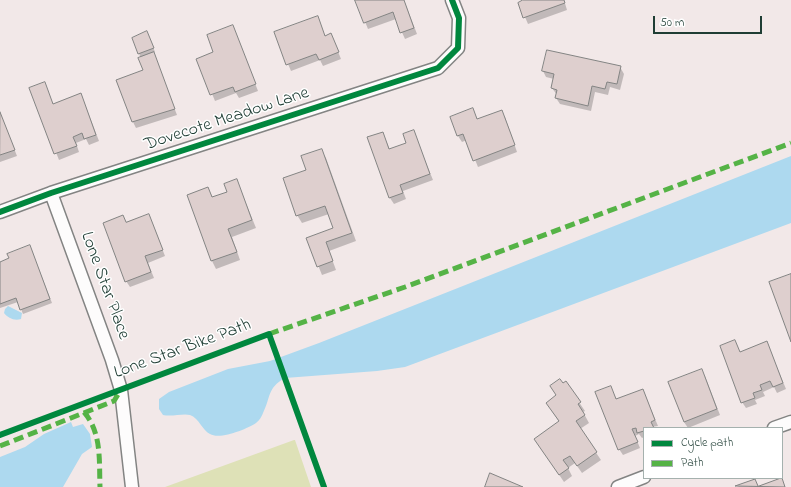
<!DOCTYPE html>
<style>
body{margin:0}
#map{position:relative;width:791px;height:487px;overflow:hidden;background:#f2e8e8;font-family:"Indie Flower",sans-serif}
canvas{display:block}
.legend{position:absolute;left:643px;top:427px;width:140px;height:52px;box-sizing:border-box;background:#fff;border:1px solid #a5b1ae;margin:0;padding:5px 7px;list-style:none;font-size:12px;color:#1f3d34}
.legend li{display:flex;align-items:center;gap:8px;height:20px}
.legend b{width:20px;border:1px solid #a5b1ae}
.scale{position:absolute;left:653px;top:16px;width:109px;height:18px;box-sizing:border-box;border:2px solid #1f3d34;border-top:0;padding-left:5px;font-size:12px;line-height:14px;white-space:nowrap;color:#1f3d34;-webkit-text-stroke:3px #fff;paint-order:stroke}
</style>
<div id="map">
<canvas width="791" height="487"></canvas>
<ul class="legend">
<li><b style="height:5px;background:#00873e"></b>Cycle path</li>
<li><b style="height:5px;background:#55b346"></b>Path</li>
</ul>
<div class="scale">50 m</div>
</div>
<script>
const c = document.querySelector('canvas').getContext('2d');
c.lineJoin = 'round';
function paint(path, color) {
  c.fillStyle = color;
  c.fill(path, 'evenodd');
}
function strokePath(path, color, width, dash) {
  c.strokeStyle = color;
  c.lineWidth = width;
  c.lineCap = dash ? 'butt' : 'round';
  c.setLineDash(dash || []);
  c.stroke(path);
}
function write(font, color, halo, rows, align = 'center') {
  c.font = font + ' "Indie Flower",sans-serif';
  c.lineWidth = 3;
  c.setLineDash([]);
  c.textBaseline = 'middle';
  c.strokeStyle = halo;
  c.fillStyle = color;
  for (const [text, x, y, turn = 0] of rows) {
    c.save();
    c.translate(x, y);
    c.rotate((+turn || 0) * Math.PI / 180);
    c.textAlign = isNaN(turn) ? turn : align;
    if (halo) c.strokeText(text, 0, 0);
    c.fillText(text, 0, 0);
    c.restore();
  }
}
paint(new Path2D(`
 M295,440L311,487H165L294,440Z`), '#dee1b7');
paint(new Path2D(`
 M791,156V223L405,367L377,371L285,378C267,388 271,397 263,413C262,416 259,421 256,423C247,429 220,440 210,434C202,430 199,418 190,415C183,413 172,417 163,415L159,409V399L169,392L228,369L270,361L319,343Z
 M8,306L22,313L21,319C14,321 8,318 4,313L5,309Z
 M71,422L73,427L83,424L90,434L92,447L82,454L63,487H0V457L25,447L44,434Z`), '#add9ef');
paint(new Path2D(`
 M356,0H404L417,34L405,39L396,19L368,29Z
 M524,0H564L567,10L528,24L519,3Z
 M317,17L325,36L331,34L341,59L323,66L320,60L291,71L275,33Z
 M233,27L258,91L239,98L236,93L215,101L198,59L214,53Z
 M149,37L155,52L153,53L177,115L136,128L133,122L144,71L139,53Z
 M620,67L624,74L620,90L610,87L608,95L595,92L591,111L560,104L556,98L557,95L552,88L554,79L546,77L543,71Z
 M44,84L53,104L81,94L99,141L89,145L86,139L76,143L79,152L59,160L31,89Z
 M473,110L478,120L505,117L517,152L478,167L467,140L462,142L458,136L452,118Z
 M0,113L17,156L0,162Z
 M413,131L433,180L403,191L406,199L394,204L390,198L383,133L390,150L407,144Z
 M321,150L326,158L356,241L329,251L336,270L322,275L307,238L334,229L329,214L302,223L297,215L307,170Z
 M237,181L256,228L232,237L240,260L216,269L212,261L188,196L208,188L213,198L228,192Z
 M149,215L165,256L148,263L154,278L130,287L126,281L123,216L127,223Z
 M30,246L52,303L23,314L18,302L0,308V263L11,259Z
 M735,341L740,353L767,343L786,389L777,393L774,387L763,392L765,396L755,400L757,404L746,408L742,402Z
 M705,376L720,415L688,428L684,422Z
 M566,383L585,411L583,412L589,423L580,429L601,460L582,473L575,463L568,468L572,476L564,482L535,439L559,422L552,411L557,396Z
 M610,387L617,400L643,390L658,426L644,428V437L642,438L639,434L635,436L640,448L623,455L619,449Z
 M781,479L785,487H737L755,480L759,487Z`), '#0003');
const building = new Path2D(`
 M355,0H404L414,28L400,33L393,12L364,23Z
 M523,0H564L565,3L523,18L518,3Z
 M318,16L325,36L331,33L339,52L319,60L316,54L286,65L274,32Z
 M233,25L256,84L235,92L233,87L210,95L196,59L213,52L207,35Z
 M147,31L154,48L138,54L132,38Z
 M547,50L621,66L617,84L607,82L605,89L592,86L588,106L555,98L557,90L551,88L554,74L542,71Z
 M154,52L175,109L132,122L116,80L143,70L138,58Z
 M45,82L53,104L81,93L96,135L84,139L82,133L73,137L77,146L54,154L29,88Z
 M473,108L477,119L502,110L515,145L473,161L463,134L457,136L450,117Z
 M0,112L15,150L0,155Z
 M414,130L430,174L400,185L403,193L389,198L367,137L383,132L389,149L406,143L403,134Z
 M322,149L352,233L326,242L333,261L317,267L306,238L333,228L325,206L296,216L283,178L306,170L301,156Z
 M237,179L252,220L228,229L237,252L211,261L187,195L208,187L212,197L227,192L224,184Z
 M149,214L163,250L145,256L151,272L125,282L103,223L123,215L126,222Z
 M30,245L50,299L20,310L16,298L0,304V262L9,258L7,254Z
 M791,274V342L769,282Z
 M735,340L740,352L767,341L783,383L773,387L770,381L760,385L762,390L753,393L755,398L741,403L720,346Z
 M702,369L717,409L684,422L668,382Z
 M560,379L563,383L566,381L581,402L578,404L585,415L576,421L597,452L577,466L570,456L563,460L569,468L559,475L534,439L559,421L546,403L556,395L550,386Z
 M611,386L616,399L643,389L655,420L651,422L654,428H644V431L637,433L636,428L632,429L638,442L618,450L595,392Z
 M490,473L523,487H485Z
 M782,478L785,487L735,486L755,479L758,486Z`);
paint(building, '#decfce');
strokePath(building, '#838483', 1);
const minor = new Path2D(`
 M51,193L112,360L121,390L132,487
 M0,212L51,193L438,68L458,48L459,18L452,0
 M774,428L791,422
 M618,487L644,477`);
strokePath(minor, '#838483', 15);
strokePath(minor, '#fdfcfc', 12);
strokePath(new Path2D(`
 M269,334L405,287L791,143
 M84,412C102,433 99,461 100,487
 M0,446L114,401L120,391`), '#55b346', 5, [10, 5]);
strokePath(new Path2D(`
 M0,212L51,193L438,68L458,48L459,18L452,0
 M0,435L269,334L324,487`), '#00873e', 6);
write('18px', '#1f3d34', '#fff', [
 ["Dovecote Meadow Lane",227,120,-18],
 ["Lone Star Place",104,286,70],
 ["Lone Star Bike Path",183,350,-20]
]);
</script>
